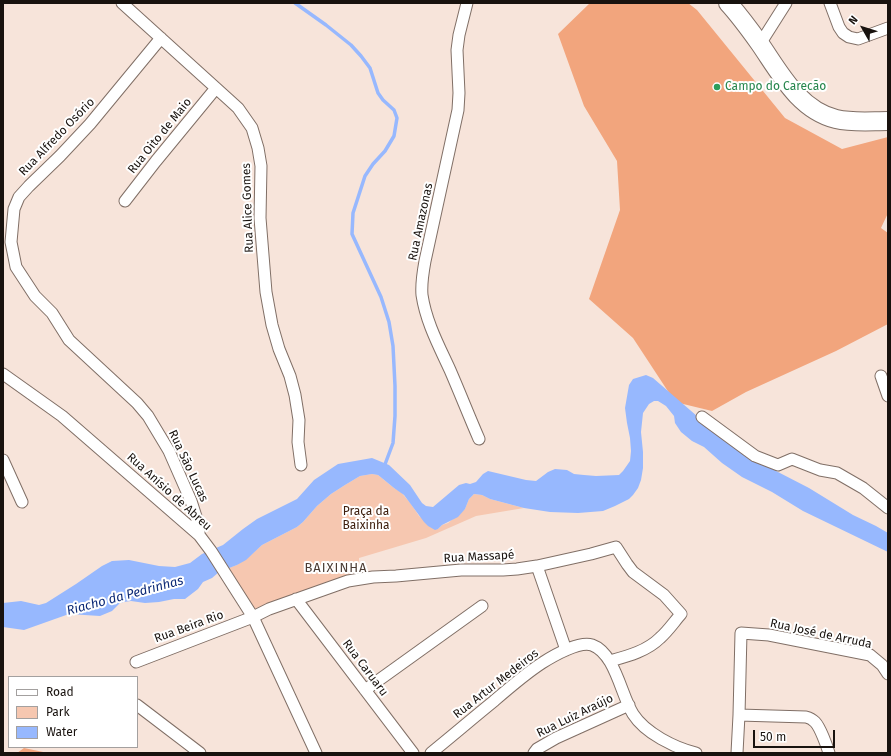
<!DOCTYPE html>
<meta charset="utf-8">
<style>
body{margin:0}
#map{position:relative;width:891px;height:756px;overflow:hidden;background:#f7e4da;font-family:"Fira Sans",sans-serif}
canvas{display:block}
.frame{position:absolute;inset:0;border:4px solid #18120e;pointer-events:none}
.legend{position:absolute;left:8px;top:676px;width:130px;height:72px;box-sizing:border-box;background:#fff;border:1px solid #a3a09f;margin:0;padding:5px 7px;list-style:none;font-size:12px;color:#18120e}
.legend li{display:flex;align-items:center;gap:8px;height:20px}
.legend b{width:20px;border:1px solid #a3a09f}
.north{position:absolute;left:843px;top:8px;width:40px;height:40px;-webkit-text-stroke:3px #fff;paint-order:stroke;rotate:309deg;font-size:11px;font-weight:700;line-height:16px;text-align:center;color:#18120e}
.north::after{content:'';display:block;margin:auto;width:14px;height:18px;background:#18120e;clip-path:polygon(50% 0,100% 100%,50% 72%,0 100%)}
.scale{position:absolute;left:753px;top:730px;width:82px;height:18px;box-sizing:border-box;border:2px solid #18120e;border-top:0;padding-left:5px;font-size:12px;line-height:14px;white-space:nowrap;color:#18120e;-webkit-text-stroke:3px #fff;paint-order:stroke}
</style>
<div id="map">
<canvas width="891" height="756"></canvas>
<div class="frame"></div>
<ul class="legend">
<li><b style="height:5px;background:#fff"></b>Road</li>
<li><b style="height:11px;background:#f6c7b0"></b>Park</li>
<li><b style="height:11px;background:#97b8fe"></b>Water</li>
</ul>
<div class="north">N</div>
<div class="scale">50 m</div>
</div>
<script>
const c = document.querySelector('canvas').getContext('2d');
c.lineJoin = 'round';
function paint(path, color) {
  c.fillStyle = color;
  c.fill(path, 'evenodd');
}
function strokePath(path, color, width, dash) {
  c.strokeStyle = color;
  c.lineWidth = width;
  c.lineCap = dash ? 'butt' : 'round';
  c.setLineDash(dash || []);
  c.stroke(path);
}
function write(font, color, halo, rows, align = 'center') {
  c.font = font + ' "Fira Sans",sans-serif';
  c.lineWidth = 4;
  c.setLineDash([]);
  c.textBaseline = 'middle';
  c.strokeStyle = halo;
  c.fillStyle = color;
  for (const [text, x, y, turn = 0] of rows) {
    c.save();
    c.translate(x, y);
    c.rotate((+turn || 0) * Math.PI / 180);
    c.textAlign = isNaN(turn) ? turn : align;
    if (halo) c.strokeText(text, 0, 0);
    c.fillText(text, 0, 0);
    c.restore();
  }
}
paint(new Path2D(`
 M372,474L378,475L394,488L401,492L411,504L419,516L438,529L442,525L448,523L465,509L469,499L474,494L482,495L490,499L524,508L476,516L426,538L359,558V571L254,609L229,568L237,565L252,554L262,545L297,527L303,522L317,506L331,494L345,485L360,476Z`), '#f6c7b0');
paint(new Path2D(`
 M590,3H688L697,10L785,118L842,149L888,137V213L881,228L888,233V324L836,351L746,392L712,411L675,402L633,338L589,299L620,210L617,161L584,106L558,34Z
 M24,748L48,753H17Z`), '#f2a57d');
paint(new Path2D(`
 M646,375L653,378L705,423L745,455L809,488L853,515L876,526L888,533V552L803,511L772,492L742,477L722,463L704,447L692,441L681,432L675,423L674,416L666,406L658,401H654L649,404L643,413L641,432L643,452V468L641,480L638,488L633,495L629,499L615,506L603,511L578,513L550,512L524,508L490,499L482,495L474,494L469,499L465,509L458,517L442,525L438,529L435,530L428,526L424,522L404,495L394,488L383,479L378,475L372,474L360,476L345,485L331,494L317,506L303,522L297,527L262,545L246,560L237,565L219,572L212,578L203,582L198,589L185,599H174L159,602L145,603L131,601L124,602L120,603L112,611L100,616L69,614L24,630L3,627V603L21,601L39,605L46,603L76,584L102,566L112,561L129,560L159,566L175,567L190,563L202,554L223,545L243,529L257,519L297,499L314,480L338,464L372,458L389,465L410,485L422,503L426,506L433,507L459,485L466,483L470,484L476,482L483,474L488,471L526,480L536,481L548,472L555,469L567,470L574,474L584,475L596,476L619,475L623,471L630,461L631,451L630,438L627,423L625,408L629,385L633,379Z`), '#97b8fe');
strokePath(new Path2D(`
 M295,3L326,25L351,45L361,56L370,68L378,93L383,100L394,110L397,118L394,136L385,151L373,164L365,176L353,213L352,234L381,297L389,322L393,346L395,386V416L393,443L384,467`), '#97b8fe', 3.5);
const minor = new Path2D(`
 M122,3L227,98L238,108L252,128L258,148L261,166L260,218L266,292L272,325L279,349L290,376L295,395L299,420L298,442L301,465
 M467,3L459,35L457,50L459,93L458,110L425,261C423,272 421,284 422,295C426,322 439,346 450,370C460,393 469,416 479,439
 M830,3L839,27L843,33L849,37L858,39L888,28
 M161,38L90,124L60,156L29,186L19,197L14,209L11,242L16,267L35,296L52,313L69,340L137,403L148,416L169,451L191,501L199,526V535
 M760,44L786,3
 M125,201L156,161L216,88
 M3,374L62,416L199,535L211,551L253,617L316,753
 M881,376L888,396
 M702,417L755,456L778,465L792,459L820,470L837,473L863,488L888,508
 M3,460L22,502
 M537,566L566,650
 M296,599L413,753
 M136,662L253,617L269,609L348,581L373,577L396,576L461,570H503L517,569L537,566L591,554L616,547L627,564L633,572L664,595L681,614C674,622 668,631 660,638C647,651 628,656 610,661
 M365,690L482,606
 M137,705L200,753
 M739,715L806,717C810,718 812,719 815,722C820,727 827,746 829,753
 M431,753C452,736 473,718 494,701C509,688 525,674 542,663C553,656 579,641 592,645C615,653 621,695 633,714C645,733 675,748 696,753
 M534,753L537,749L556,738L629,705
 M737,753L739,715L741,633L769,635L870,655L882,665L888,674`);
const primary = new Path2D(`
 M728,3C740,16 750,30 760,44C780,73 799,110 836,119C853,123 871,121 888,121`);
strokePath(minor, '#806f66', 13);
strokePath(primary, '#806f66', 20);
strokePath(minor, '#fff', 11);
strokePath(primary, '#fff', 18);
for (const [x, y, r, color] of [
 [717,87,4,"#2e9e5b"]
]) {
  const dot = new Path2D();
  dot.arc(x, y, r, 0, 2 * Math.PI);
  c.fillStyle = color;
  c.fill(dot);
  strokePath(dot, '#fff', 1.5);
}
write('12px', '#27864d', '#fff', [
 ["Campo do Carecão",725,87]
], 'left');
write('12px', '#18120e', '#fff', [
 ["Rua Oito de Maio",160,136,-51],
 ["Rua Alfredo Osório",57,137,-46],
 ["Rua Alice Gomes",248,208,-92],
 ["Rua Amazonas",421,222,-78],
 ["Rua São Lucas",188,466,65],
 ["Rua Anísio de Abreu",169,492,42],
 ["Rua Massapé",479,557,-3],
 ["Rua Beira Rio",189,627,-20],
 ["Rua José de Arruda",821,634,12],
 ["Rua Caruaru",365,668,53],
 ["Rua Artur Medeiros",496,684,-38],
 ["Rua Luiz Araújo",575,716,-26]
]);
write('12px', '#3f200f', '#fff', [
 ["Praça da",366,512],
 ["Baixinha",366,526]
]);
c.letterSpacing = '1px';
write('13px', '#4a3b33', '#fff', [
 ["BAIXINHA",336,568]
]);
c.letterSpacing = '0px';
write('italic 13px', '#0c2976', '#fff', [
 ["Riacho da Pedrinhas",125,596,-15]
]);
</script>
